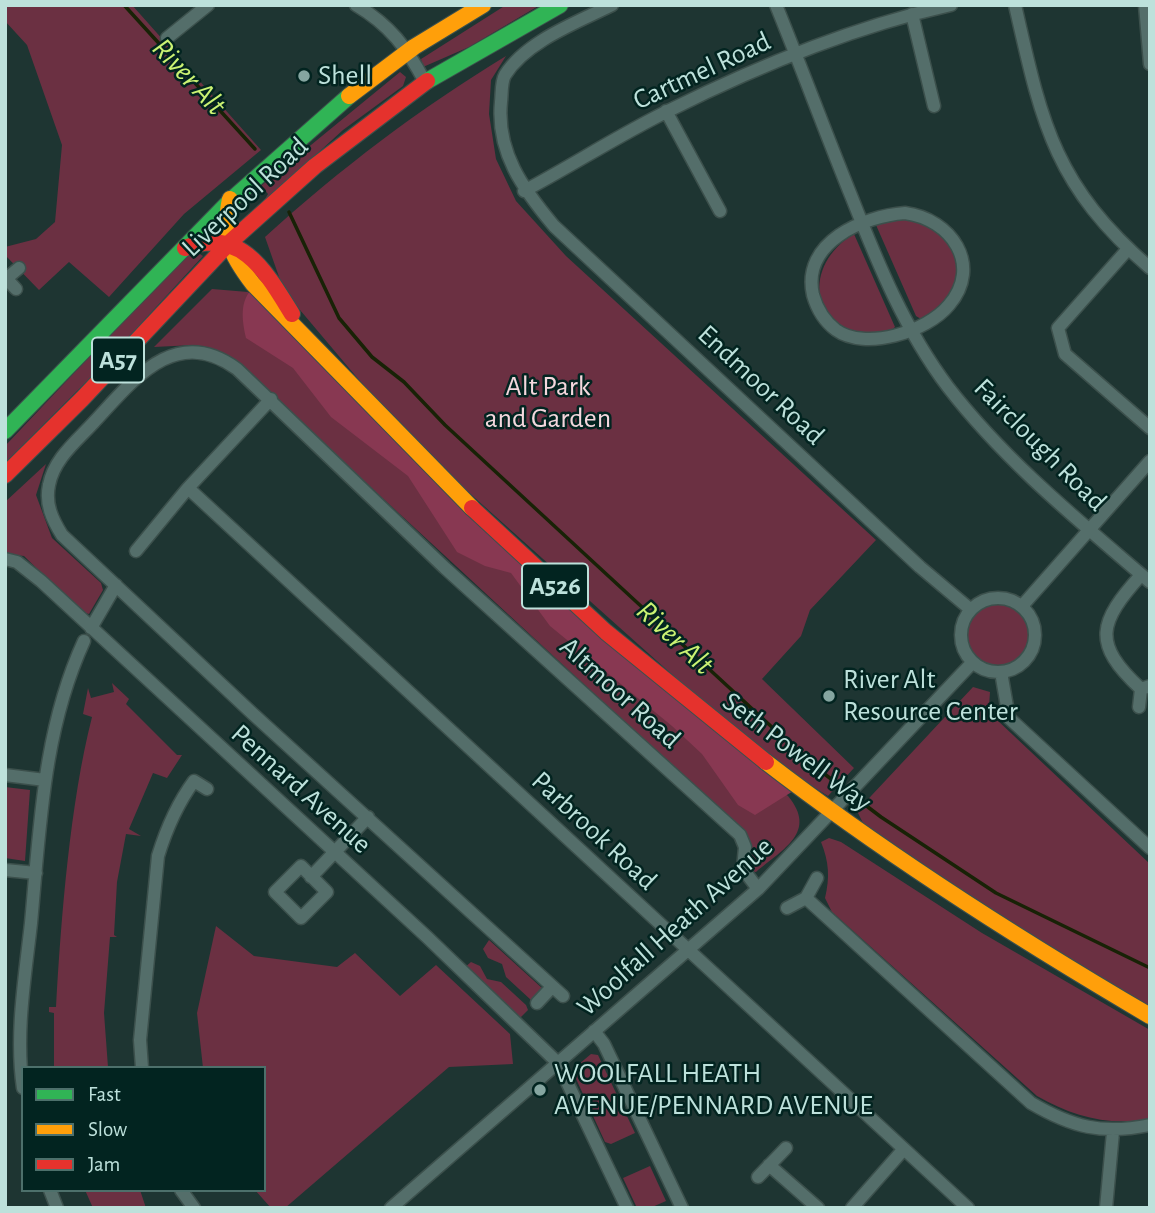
<!DOCTYPE html>
<style>
body{margin:0}
#map{position:relative;width:1155px;height:1213px;overflow:hidden;background:#1e3532;font-family:"Alegreya Sans",sans-serif}
canvas{display:block}
.frame{position:absolute;inset:0;border:7px solid #bde1db;pointer-events:none}
.legend{position:absolute;left:21px;top:1066px;width:245px;height:126px;box-sizing:border-box;background:#022420;border:2px solid #4d706b;margin:0;padding:9px 12px;list-style:none;font-size:21px;color:#bde1db}
.legend li{display:flex;align-items:center;gap:14px;height:35px}
.legend b{width:35px;border:2px solid #4d706b}
</style>
<div id="map">
<canvas width="1155" height="1213"></canvas>
<div class="frame"></div>
<ul class="legend">
<li><b style="height:9px;background:#30b455"></b>Fast</li>
<li><b style="height:9px;background:#ff9f0a"></b>Slow</li>
<li><b style="height:9px;background:#e5322d"></b>Jam</li>
</ul>
</div>
<script>
const c = document.querySelector('canvas').getContext('2d');
c.lineJoin = 'round';
function paint(path, color) {
  c.fillStyle = color;
  c.fill(path, 'evenodd');
}
function strokePath(path, color, width, dash) {
  c.strokeStyle = color;
  c.lineWidth = width;
  c.lineCap = dash ? 'butt' : 'round';
  c.setLineDash(dash || []);
  c.stroke(path);
}
function write(font, color, halo, rows, align = 'center') {
  c.font = font + ' "Alegreya Sans",sans-serif';
  c.lineWidth = 5;
  c.setLineDash([]);
  c.textBaseline = 'middle';
  c.strokeStyle = halo;
  c.fillStyle = color;
  for (const [text, x, y, turn = 0] of rows) {
    c.save();
    c.translate(x, y);
    c.rotate((+turn || 0) * Math.PI / 180);
    c.textAlign = isNaN(turn) ? turn : align;
    if (halo) c.strokeText(text, 0, 0);
    c.fillText(text, 0, 0);
    c.restore();
  }
}
paint(new Path2D(`
 M5,5H132L261,150L184,214L109,297L69,262L39,290L5,255V247L36,239L55,222L62,145L27,45L5,21Z
 M506,5H540L469,47L423,67L421,59Z
 M506,56L491,80L489,114L496,159L516,201L566,256L876,540L810,610L801,636L762,679L854,768L828,796L763,756L408,438L284,291L265,237C341,168 419,109 506,56Z
 M400,72L406,77L403,86L343,130L262,204L268,194L261,186Z
 M897,219C961,220 980,290 921,319L916,316L876,225Z
 M854,234L895,327C890,332 884,333 876,333C809,336 801,265 854,234Z
 M195,251L203,256L103,365L5,463V446L181,260Z
 M212,289L248,292L397,455L651,683L788,796C818,832 783,849 756,872L750,871V841L733,822L259,384L230,359L194,345L154,347Z
 M46,464L36,495L52,538L101,583L103,590L89,614L81,612L24,556L5,554V502Z
 M967 634a31 31 0 1 1 62 0a31 31 0 1 1-62 0Z
 M112,683L129,699L126,704L177,755H182L167,778L153,773L129,829L141,836L126,834L117,882L114,935L117,937H110L104,1013L108,1067L54,1068V1013L49,1012V1007H56C61,918 70,803 92,717L83,714L88,688L91,698L114,692Z
 M973,687L990,692L989,706L996,719L1150,864V1009L1099,982L866,829L857,811Z
 M5,787L30,790L25,861L5,858Z
 M829,838L841,842L982,933L1150,1030V1119C1108,1126 1074,1117 1037,1096L832,912L825,898C830,877 829,862 821,842Z
 M216,926L254,956L337,967L355,953L400,996L436,965L510,1034L513,1064L449,1067L285,1208H271L255,1190H264V1068H203L197,1013Z
 M489,940L543,989L537,1001L531,1000L506,977L502,964L488,958L483,949Z
 M471,962L480,966L487,979L501,982L526,1005L528,1010L520,1018L463,969Z
 M591,1054L598,1055L635,1133L611,1144L605,1142L572,1070Z
 M650,1166L666,1201L650,1208H637L623,1178Z
 M85,1190H140L146,1208H93Z`), '#6b3042');
paint(new Path2D(`
 M254,287L497,532L798,788L755,815L738,805L702,754L672,726L550,626L511,573L485,566L457,552L408,476L331,417L293,368L246,338C242,320 239,300 254,287Z`), '#883852');
strokePath(new Path2D(`
 M124,5L255,149
 M289,212L339,318L372,357L404,382L445,425L814,766L881,817L996,893L1150,968`), '#182206', 3.5);
const street = new Path2D(`
 M356,5C390,25 407,48 425,82
 M612,5C578,22 526,41 505,75C501,82 502,94 501,102C496,152 523,189 554,226L920,567L970,609
 M776,5C802,69 826,134 852,198C878,264 905,330 948,387C1005,461 1079,521 1150,582
 M1015,5C1042,124 1054,185 1150,268
 M1145,5L1150,64
 M912,14L934,106
 M167,38L208,5
 M666,111L720,211
 M524,191C573,165 619,135 668,111C758,66 853,27 951,5
 M905,213C951,219 983,265 949,305C927,332 865,351 836,330C824,321 817,309 813,295C801,242 864,216 905,213Z
 M1128,249L1058,328L1065,354L1150,428
 M5,277L16,289
 M7,278L19,268
 M188,488L968,1208
 M136,551L188,488L271,399
 M5,559L17,562L41,581L427,937L559,1064
 M961 635a37 37 0 1 1 74 0a37 37 0 1 1-74 0Z
 M1022,606L1150,461
 M91,628L116,585
 M1001,672L1009,718L1150,848
 M1141,689C1091,643 1099,622 1141,575
 M1139,707L1141,689L1150,686
 M5,775L45,780
 M301,866L327,892L301,918L275,892Z
 M5,870L36,873
 M311,877L368,817
 M806,898L1031,1103C1072,1127 1102,1135 1150,1125
 M787,908L806,898L817,878
 M563,996L253,714L62,535C52,519 45,504 49,485C54,458 78,440 95,421C134,379 176,324 237,369L445,568L740,835L745,847L743,869L758,889
 M537,1003L552,987
 M594,1031L604,1044L682,1208
 M142,1068L140,1040L158,856C166,830 177,804 194,781L207,789
 M567,1082L627,1208
 M23,1088C15,1034 25,977 31,923C40,827 43,730 84,641
 M769,1165L818,1208
 M758,1177L786,1148
 M50,1190L57,1208
 M181,1190L194,1208
 M391,1208L758,889L972,663
 M852,1208L903,1150
 M1106,1208L1113,1132`);
const fast = new Path2D(`
 M427,81L560,5
 M5,431L230,201L349,96`);
const slow = new Path2D(`
 M349,96L414,47L483,5
 M230,199C222,237 230,254 253,284L472,508
 M766,762C888,856 1017,938 1150,1016`);
const jam = new Path2D(`
 M185,248C241,226 266,272 292,314
 M5,475L82,399L229,243L315,166L427,81
 M472,508L606,632L766,762`);
strokePath(street, '#3c504c', 15);
strokePath(fast, '#3c504c', 18);
strokePath(slow, '#3c504c', 18);
strokePath(jam, '#3c504c', 18);
strokePath(street, '#546e6a', 12);
strokePath(fast, '#30b455', 16);
strokePath(slow, '#ff9f0a', 16);
strokePath(jam, '#e5322d', 16);
for (const [x, y, r, color] of [
 [304,76,7,"#85a5a0"],
 [829,696,7,"#85a5a0"],
 [540,1090,7,"#85a5a0"]
]) {
  const dot = new Path2D();
  dot.arc(x, y, r, 0, 2 * Math.PI);
  c.fillStyle = color;
  c.fill(dot);
  strokePath(dot, '#022420', 2.5);
}
for (const [x, y, w] of [
 [118,360,52],
 [555,586,66]
]) {
  const box = new Path2D();
  box.roundRect(x - w / 2, y - 22.5, w, 45, 5);
  c.fillStyle = '#022420';
  c.fill(box);
  strokePath(box, '#bde1db', 2);
}
write('bold 26px', '#bde1db', null, [
 ["A57",118,360],
 ["A526",555,586]
]);
write('28px', '#bde1db', '#022420', [
 ["Cartmel Road",702,71,-25],
 ["Liverpool Road",245,197,-43],
 ["Endmoor Road",761,385,43],
 ["Fairclough Road",1040,445,45],
 ["Altmoor Road",620,693,42],
 ["Seth Powell Way",797,752,37],
 ["Pennard Avenue",301,789,42],
 ["Parbrook Road",594,831,43],
 ["Woolfall Heath Avenue",675,927,-42]
]);
write('28px', '#bde1db', '#022420', [
 ["Shell",318,76],
 ["River Alt",843,680],
 ["Resource Center",843,712],
 ["WOOLFALL HEATH",554,1074],
 ["AVENUE/PENNARD AVENUE",554,1106]
], 'left');
write('28px', '#f4d7dd', '#022420', [
 ["Alt Park",548,387],
 ["and Garden",548,419]
]);
write('italic 30px', '#cbf373', '#022420', [
 ["River Alt",189,77,47],
 ["River Alt",675,638,43]
]);
</script>
